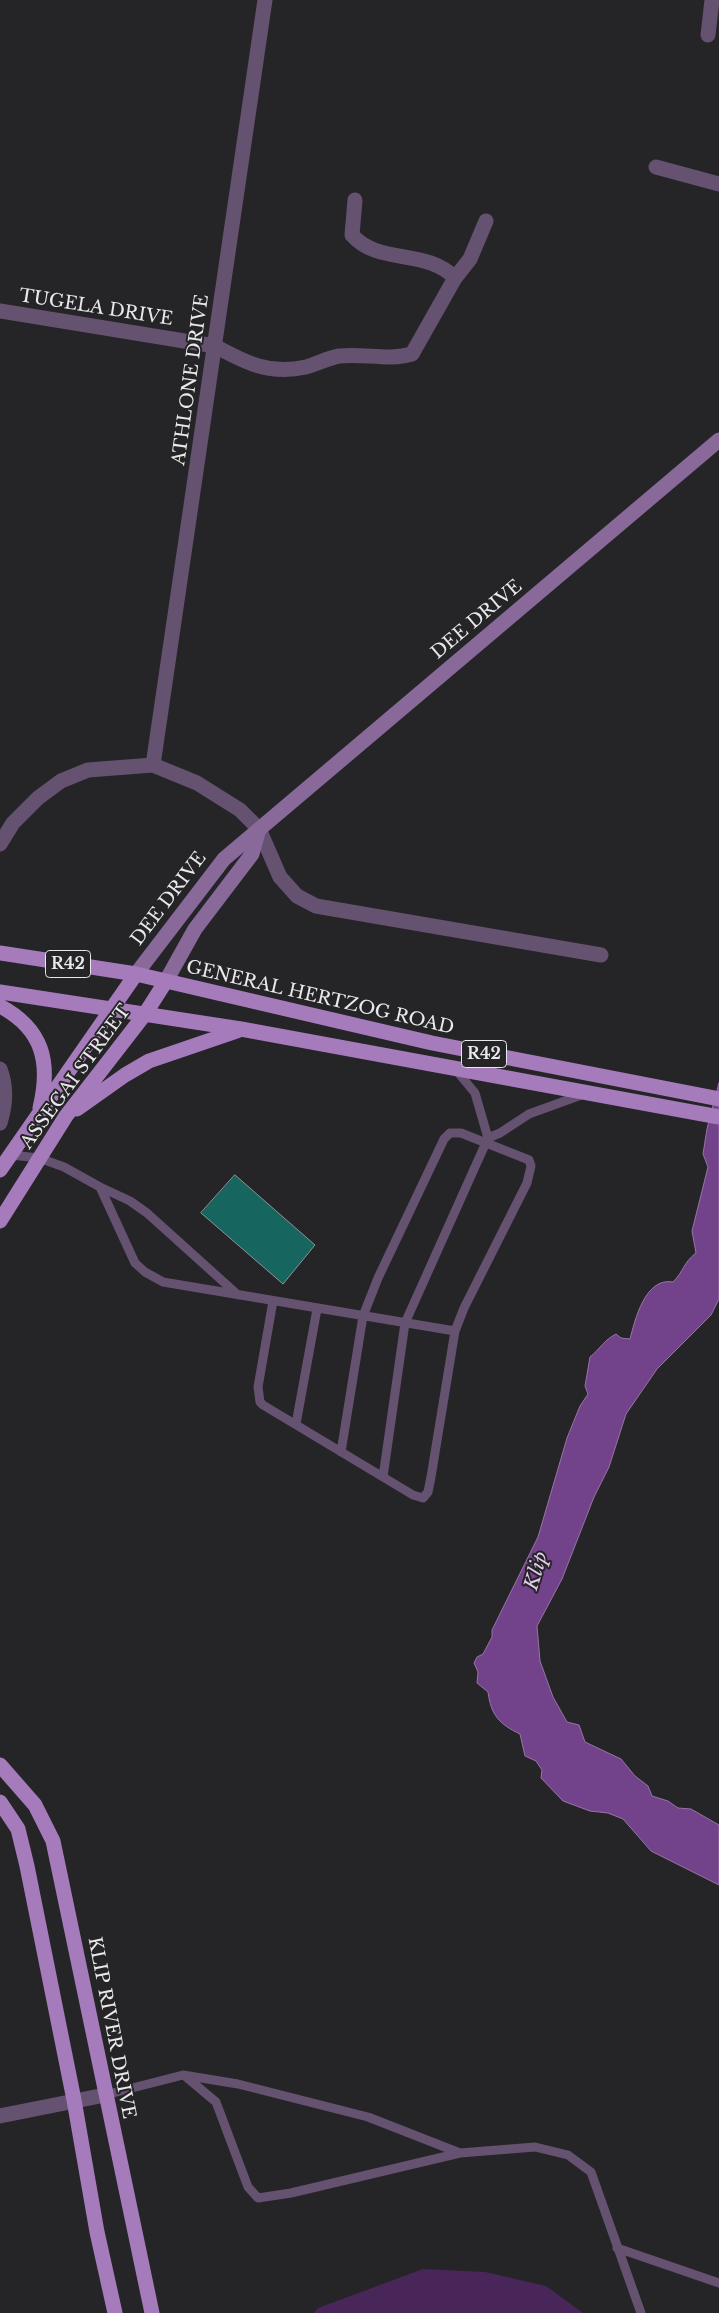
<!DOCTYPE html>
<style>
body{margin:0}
canvas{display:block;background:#252426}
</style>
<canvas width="719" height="2313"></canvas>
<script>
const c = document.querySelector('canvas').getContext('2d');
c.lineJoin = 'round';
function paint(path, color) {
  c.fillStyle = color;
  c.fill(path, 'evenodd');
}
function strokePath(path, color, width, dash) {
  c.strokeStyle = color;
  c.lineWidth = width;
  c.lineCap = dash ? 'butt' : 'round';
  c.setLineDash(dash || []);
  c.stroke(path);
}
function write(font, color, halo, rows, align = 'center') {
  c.font = font + ' "Libre Baskerville",serif';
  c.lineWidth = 4;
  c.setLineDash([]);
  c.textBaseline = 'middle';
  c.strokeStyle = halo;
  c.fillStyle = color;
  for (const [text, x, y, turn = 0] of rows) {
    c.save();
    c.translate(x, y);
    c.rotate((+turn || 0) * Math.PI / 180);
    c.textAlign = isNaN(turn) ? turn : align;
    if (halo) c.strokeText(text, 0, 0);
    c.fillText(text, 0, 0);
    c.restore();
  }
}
paint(new Path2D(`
 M423,2269L485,2272L546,2286L583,2313H314L318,2308Z`), '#482659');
const water = new Path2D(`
 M719,1083V1299L711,1315L657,1369L626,1414L609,1467L594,1497L562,1579L537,1626L540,1661L553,1697L567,1722L579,1725L585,1742L621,1759L635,1776L648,1786L652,1796L668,1801L678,1808L691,1809L719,1825V1885L651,1851L623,1819L608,1813L590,1811L563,1801L541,1778L542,1770L536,1761L525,1756L520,1734C499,1724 491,1715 488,1692L477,1683L478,1672L474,1663L477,1657L483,1654L492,1637V1630L538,1537L567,1438L580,1406L588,1394L585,1386L590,1357C600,1349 604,1340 616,1334L621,1338L630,1339C635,1320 645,1277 673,1282C684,1271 683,1263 696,1253L692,1231L708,1167L703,1154L707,1129Z`);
paint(water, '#72438a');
strokePath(water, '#9674a7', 1);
const building = new Path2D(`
 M235,1175L315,1245L283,1284L201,1213Z`);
paint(building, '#16655f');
strokePath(building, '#8f9493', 1);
strokePath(new Path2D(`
 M456,1070L475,1093L488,1138
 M11,1155L39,1158L64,1167L100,1187L135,1263L145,1272L163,1282L455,1331
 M100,1187L130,1201L147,1213L238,1295
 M273,1301L258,1387L260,1402L263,1405L413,1495L423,1498L428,1492L431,1477L455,1331L464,1308L527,1183L531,1166L529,1160L461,1133H450L444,1139L378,1278L363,1316L341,1452
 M296,1424L317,1309
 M383,1477L405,1323L488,1138L500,1133L529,1114L584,1094
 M185,2076L216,2102L248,2187L258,2198L291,2193L460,2153
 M105,2095L183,2075L238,2084L368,2117L460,2153L535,2147L568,2155L591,2172L641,2313
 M617,2248L719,2283`), '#655170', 9);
strokePath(new Path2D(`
 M708,35L712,0
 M656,167L719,184
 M455,278L470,259L486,221
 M0,311L215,346C246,363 269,375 306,367C317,364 328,358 339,356C364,353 388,361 412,354L455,278C426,248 378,265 352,235L355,200
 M153,765L265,0
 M0,844L13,823L38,798L61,781L88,770L153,765L197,783L240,810L259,829L280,877L297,896L316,906L601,955
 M0,1069C7,1087 6,1104 0,1123
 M0,2116L105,2095`), '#655170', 15);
strokePath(new Path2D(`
 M136,974L224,859L719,440
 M166,981L195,929L252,854L259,829`), '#89699a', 15);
strokePath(new Path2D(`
 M0,953L136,974L432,1043L719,1099
 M0,992L241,1029L719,1117
 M0,1006C43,1029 51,1062 40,1108
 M77,1109L125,1075L149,1061L237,1031
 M0,1170L136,974
 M0,1221L66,1116L145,1014L166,981
 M0,1765L35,1805L53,1841L152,2313
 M0,1802L18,1829L27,1866L74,2100L97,2232L115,2313`), '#a57bbb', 15);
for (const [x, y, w] of [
 [68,964,45],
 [484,1054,45]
]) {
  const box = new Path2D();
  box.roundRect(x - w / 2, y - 13.5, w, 27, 4);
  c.fillStyle = '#252426';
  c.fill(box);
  strokePath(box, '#e9e8ea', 1);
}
write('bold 16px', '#e9e8ea', null, [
 ["R42",68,964],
 ["R42",484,1054]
]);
write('18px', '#e9e8ea', '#252426', [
 ["TUGELA DRIVE",96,308,9],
 ["ATHLONE DRIVE",191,380,-82],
 ["DEE DRIVE",477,620,-40],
 ["DEE DRIVE",169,899,-53],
 ["GENERAL HERTZOG ROAD",320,998,13],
 ["ASSEGAI STREET",76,1077,-54],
 ["KLIP RIVER DRIVE",111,2028,79]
]);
write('italic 19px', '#e3caf1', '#252426', [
 ["Klip",537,1571,-73]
]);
</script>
